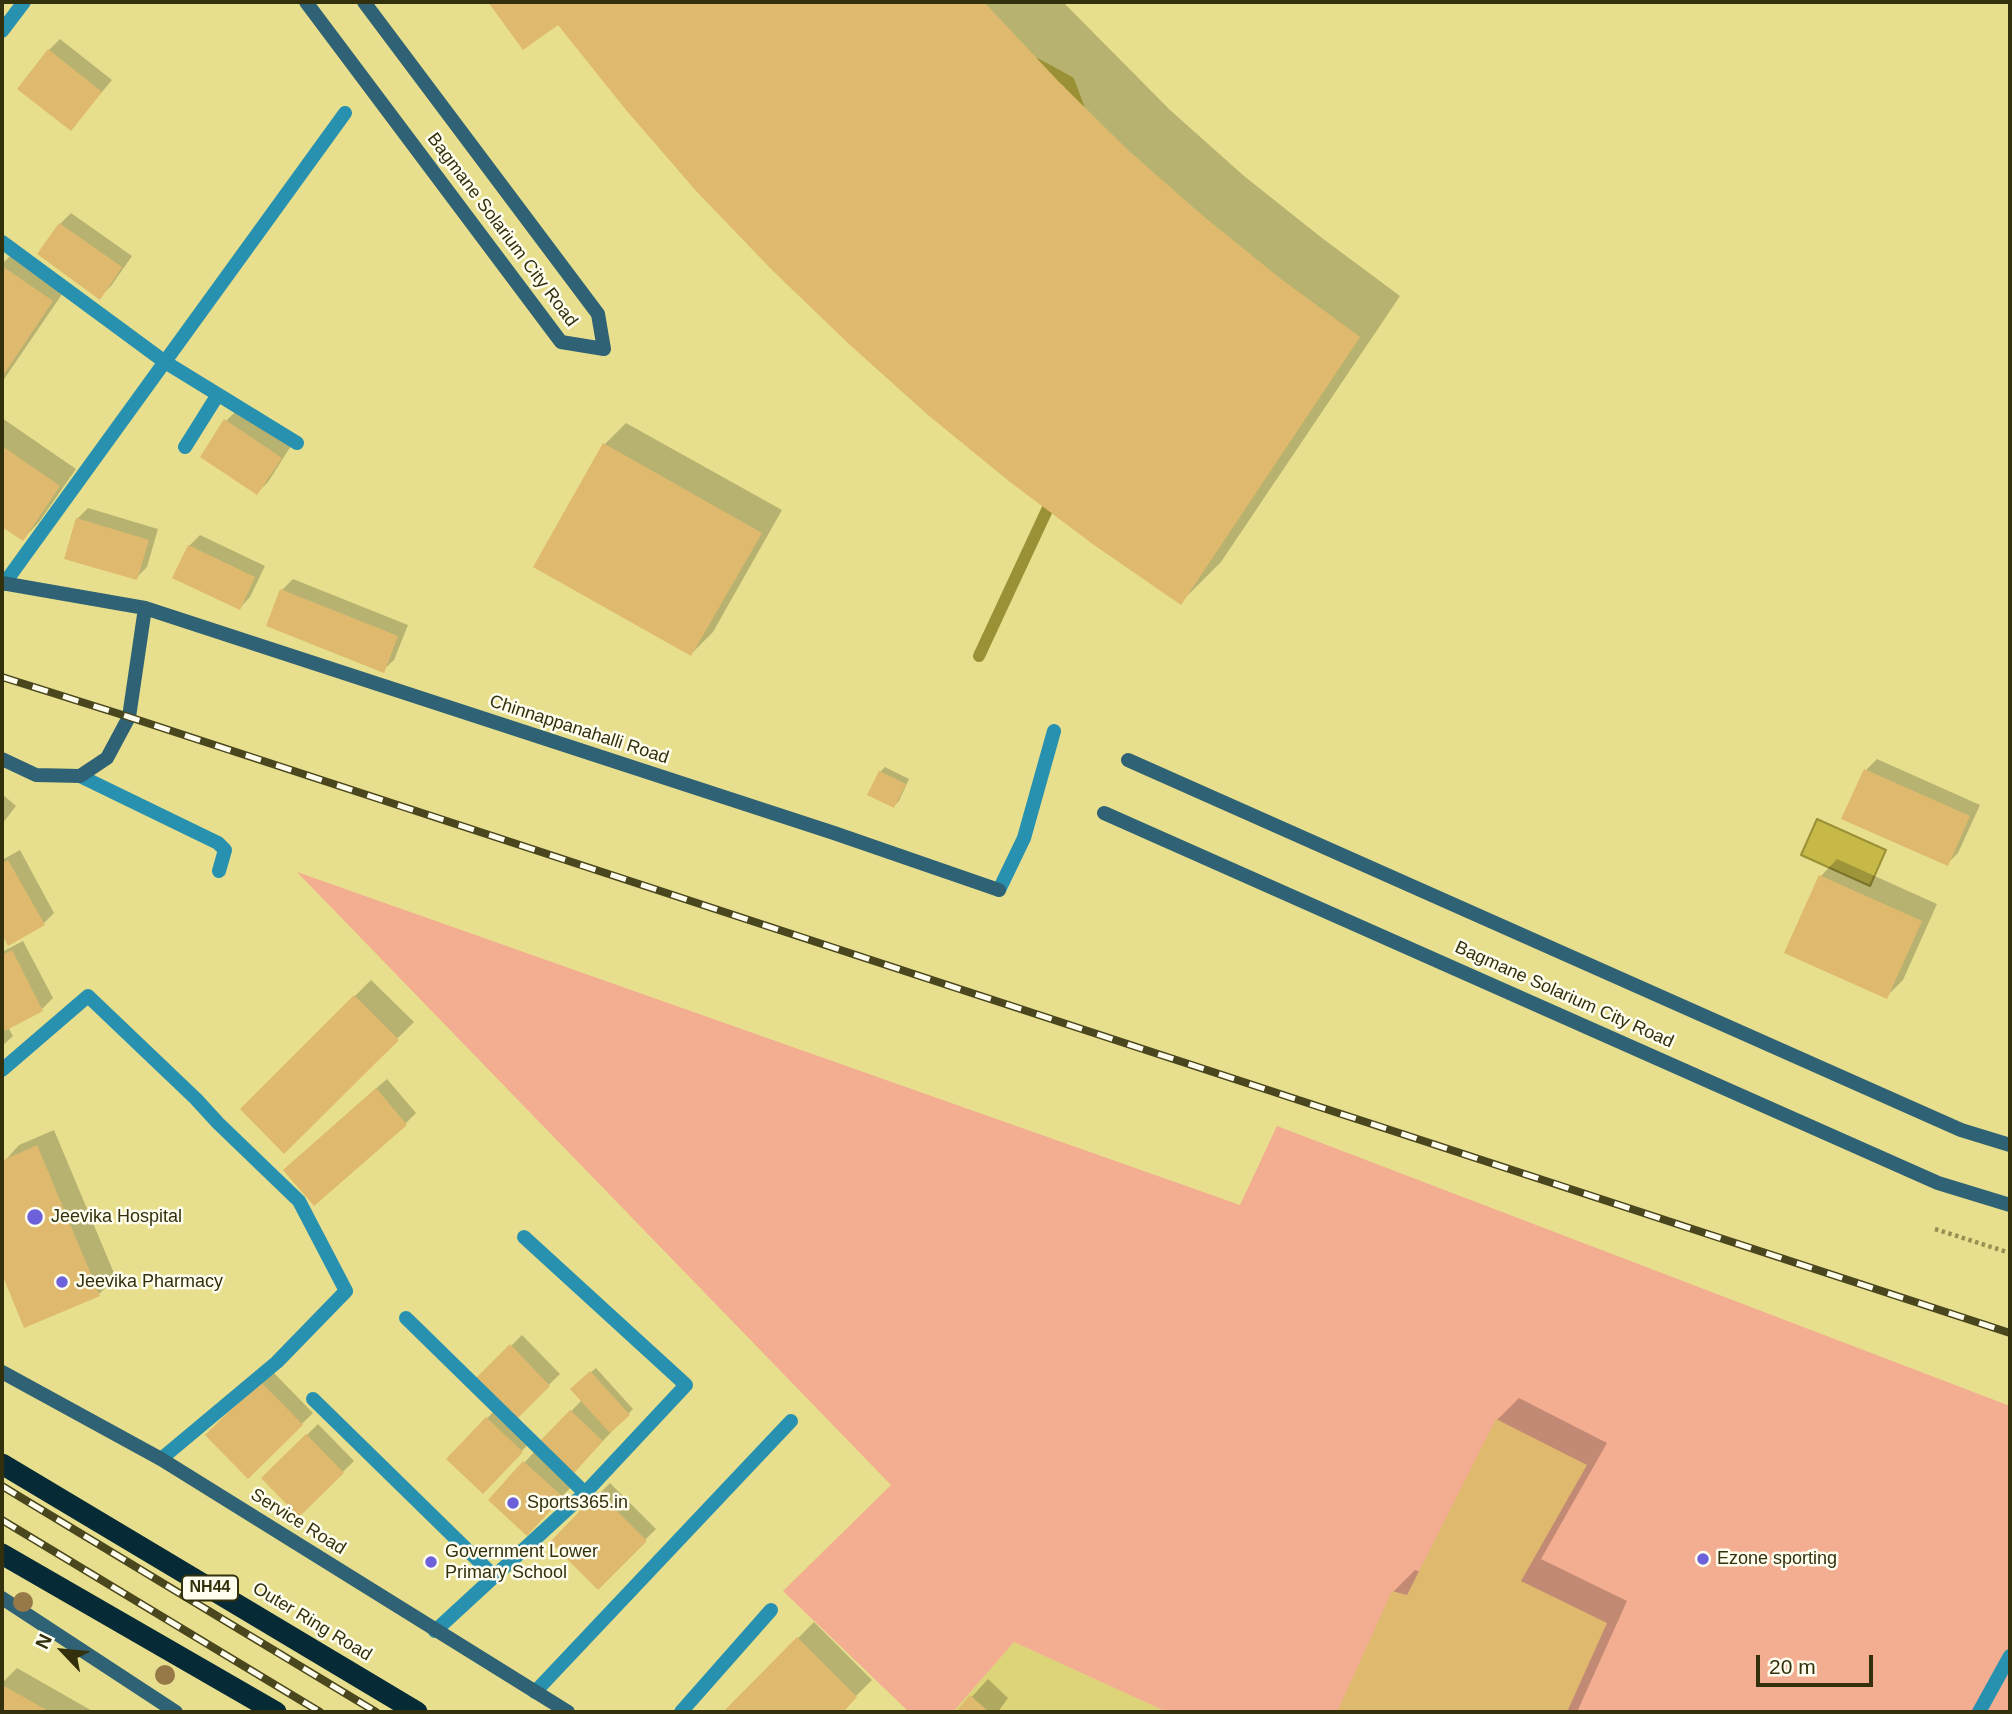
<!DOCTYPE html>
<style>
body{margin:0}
#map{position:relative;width:2012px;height:1714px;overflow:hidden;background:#e7df8d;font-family:Arial,sans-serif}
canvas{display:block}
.frame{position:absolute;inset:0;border:4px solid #33300d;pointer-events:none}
.north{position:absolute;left:28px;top:1616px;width:70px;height:70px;-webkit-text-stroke:5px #fffeee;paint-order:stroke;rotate:296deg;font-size:19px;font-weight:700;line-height:28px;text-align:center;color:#33300d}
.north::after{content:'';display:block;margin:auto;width:24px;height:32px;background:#33300d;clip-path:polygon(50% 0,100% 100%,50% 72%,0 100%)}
.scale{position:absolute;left:1756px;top:1655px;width:117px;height:32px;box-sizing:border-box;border:4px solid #33300d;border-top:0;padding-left:9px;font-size:21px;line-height:24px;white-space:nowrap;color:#33300d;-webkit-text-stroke:5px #fffeee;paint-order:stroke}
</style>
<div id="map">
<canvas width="2012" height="1714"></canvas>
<div class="frame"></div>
<div class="north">N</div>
<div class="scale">20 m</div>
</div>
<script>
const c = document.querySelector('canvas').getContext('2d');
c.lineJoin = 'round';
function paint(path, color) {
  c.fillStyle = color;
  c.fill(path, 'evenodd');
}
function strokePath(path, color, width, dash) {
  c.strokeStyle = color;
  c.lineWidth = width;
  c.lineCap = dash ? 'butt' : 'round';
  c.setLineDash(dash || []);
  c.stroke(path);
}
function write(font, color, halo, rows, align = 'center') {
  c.font = font + ' Arial,sans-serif';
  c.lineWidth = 5;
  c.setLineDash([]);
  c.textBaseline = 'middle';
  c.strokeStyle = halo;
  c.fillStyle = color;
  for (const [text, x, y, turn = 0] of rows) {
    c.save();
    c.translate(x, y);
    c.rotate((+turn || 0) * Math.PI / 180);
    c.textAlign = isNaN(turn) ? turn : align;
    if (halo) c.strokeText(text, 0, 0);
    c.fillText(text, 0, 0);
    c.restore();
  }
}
paint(new Path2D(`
 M1014,1642L1167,1712H953Z`), '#ddd479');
paint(new Path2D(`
 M297,872L1240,1205L1277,1126L2010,1406V1712H1167L1014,1642L953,1712H909L783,1591L891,1485Z`), '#f3ad91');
const water = new Path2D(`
 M1817,819L1886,850L1870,886L1801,855Z`);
paint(water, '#c6b948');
strokePath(water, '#9a9036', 2);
paint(new Path2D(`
 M490,2H1063L1170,110L1244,176L1322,238L1400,296L1221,562L1180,603L559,23L524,47Z
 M60,39L112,80L71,129L49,50Z
 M71,213L132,256L111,286L100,297L60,224Z
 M17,249L69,284L2,382V264Z
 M237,410L291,446L268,482L257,493L226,421Z
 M2,418L76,469L39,522L23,539L2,524Z
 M626,423L782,510L713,632L691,654L605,444Z
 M88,508L158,529L147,567L136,578L77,519Z
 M200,535L265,566L250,597L240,608L189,546Z
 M293,579L408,625L394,660L383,670L282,590Z
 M1877,759L1980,805L1958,853L1947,864L1844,818L1866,770Z
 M885,767L909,779L899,801L894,806L880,772Z
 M2,794L16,806L2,824Z
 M20,850L54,913L43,924L5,936L2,939V860Z
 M1837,859L1937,904L1903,980L1886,997L1821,876Z
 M23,941L53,998L42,1009L8,1027L13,1036L2,1046V952Z
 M371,980L414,1022L284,1151L242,1109Z
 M387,1079L416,1113L406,1123L296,1159Z
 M54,1130L116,1278L99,1294L25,1326L2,1269V1164L19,1145Z
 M522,1335L560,1374L516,1417L478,1379Z
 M596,1368L633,1409L585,1460L542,1441L582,1400L577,1384Z
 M272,1371L313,1413L248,1477L208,1435Z
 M1519,1398L1607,1443L1541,1559L1627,1601L1577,1712H1339L1393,1592L1415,1570L1421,1572L1497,1420Z
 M498,1407L532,1440L494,1481L448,1459Z
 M318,1424L354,1461L299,1515L263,1478Z
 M535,1451L573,1485L537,1523L490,1500Z
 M610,1483L656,1529L598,1587L552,1542Z
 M814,1622L872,1680L840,1712H725Z
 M17,1668L94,1712H2V1683Z
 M988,1679L1008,1698L998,1712H958Z`), '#0003');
strokePath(new Path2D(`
 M1036,64L1069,82L1080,112
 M979,656L1054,495`), '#9a9036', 12);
paint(new Path2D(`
 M488,2H984L1059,82L1129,151L1203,216L1281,279L1360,337L1181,605L1094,545L1010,482L928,415L850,345L772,270L697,192L626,110L558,25L523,50Z
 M48,49L102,92L71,131L17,89Z
 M59,223L122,267L100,300L37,254Z
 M2,266L53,301L2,377Z
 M224,419L282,458L257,495L200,457Z
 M603,443L762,533L691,656L533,567Z
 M2,446L60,486L23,541L2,527Z
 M76,518L149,540L137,580L64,559Z
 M188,545L255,577L240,610L172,578Z
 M280,589L398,636L384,673L266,626Z
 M1864,769L1970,816L1948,866L1841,819Z
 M879,771L906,784L894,808L867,795Z
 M8,860L45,925L8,946L2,934V863Z
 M1819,875L1922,921L1887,999L1784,953Z
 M12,950L43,1011L5,1031L2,1024V955Z
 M354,995L399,1040L284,1154L240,1109Z
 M376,1088L407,1125L314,1206L283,1170Z
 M37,1145L100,1296L24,1328L2,1274V1161Z
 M510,1344L550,1386L516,1420L475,1379Z
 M590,1371L630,1415L610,1433L570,1389Z
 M260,1381L303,1425L248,1479L205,1435Z
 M570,1410L603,1441L574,1473L540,1441Z
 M486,1417L523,1452L483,1494L446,1459Z
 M1496,1419L1587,1465L1521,1581L1607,1623L1567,1712H1337L1392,1591L1407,1595Z
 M306,1434L344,1473L299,1517L261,1478Z
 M523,1461L563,1497L527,1536L488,1500Z
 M598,1492L647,1541L598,1590L550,1542Z
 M797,1637L857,1697L843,1712H723Z
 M2,1685L50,1712H2Z
 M970,1695L989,1712H956Z`), '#dfb96e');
strokePath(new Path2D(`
 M1935,1229L2010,1253`), '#969053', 4.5, [3.5, 3.5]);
strokePath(new Path2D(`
 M999,890L1024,838L1054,731
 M535,1692L791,1421
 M1979,1712L2010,1656`), '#2991b0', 14);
strokePath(new Path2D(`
 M2,31L24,2
 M2,242L165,362L297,443
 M185,447L217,396
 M4,584L345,113
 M80,776L218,843L225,850L219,871
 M2,1070L88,996L196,1099L218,1123L299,1201L346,1291L277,1362L161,1459
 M524,1237L686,1385L585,1493
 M406,1318L585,1493L435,1631
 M313,1399L494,1576
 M681,1712L771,1610`), '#2991b0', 14);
strokePath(new Path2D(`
 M306,2L561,342L604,349L598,314L364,2
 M2,583L145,608L834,833L999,890
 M2,759L36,775L80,776L107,758L129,717L145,608
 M1128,760L1961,1130L2010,1145
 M1104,813L1938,1183L2010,1205
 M2,1372L161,1459L568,1712
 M2,1598L176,1712`), '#2f6274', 14);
strokePath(new Path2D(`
 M2,1464L417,1712
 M2,1554L276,1712`), '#062b36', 21);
const rail = new Path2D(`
 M2,677L129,717L2010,1333
 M2,1486L376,1712
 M2,1520L320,1712`);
strokePath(rail, '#4a471e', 8);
strokePath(rail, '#fffeee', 5, [16]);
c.fillStyle = '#977948';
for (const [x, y] of [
 [23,1602],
 [165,1675]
]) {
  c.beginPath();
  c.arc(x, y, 10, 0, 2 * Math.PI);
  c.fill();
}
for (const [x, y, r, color] of [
 [35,1217,9,"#6d61db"],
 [62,1282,7,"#6d61db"],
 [513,1503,7,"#6d61db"],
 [1703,1559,7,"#6d61db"],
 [431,1562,7,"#6d61db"]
]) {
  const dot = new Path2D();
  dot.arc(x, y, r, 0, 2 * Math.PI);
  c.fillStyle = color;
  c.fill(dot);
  strokePath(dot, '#fffeee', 2.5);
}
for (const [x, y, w] of [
 [210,1588,56]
]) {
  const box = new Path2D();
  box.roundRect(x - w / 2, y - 12.5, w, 25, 5);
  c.fillStyle = '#fffeee';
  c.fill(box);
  strokePath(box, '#33300d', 2);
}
write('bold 16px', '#33300d', null, [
 ["NH44",210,1588]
]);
write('18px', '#33300d', '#fffeee', [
 ["Bagmane Solarium City Road",502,230,53],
 ["Chinnappanahalli Road",579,730,18],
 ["Bagmane Solarium City Road",1564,995,24],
 ["Service Road",298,1522,32],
 ["Outer Ring Road",312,1622,31]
]);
write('18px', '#33300d', '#fffeee', [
 ["Jeevika Hospital",51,1217],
 ["Jeevika Pharmacy",76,1282],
 ["Sports365.in",527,1503],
 ["Government Lower",445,1552],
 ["Primary School",445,1573],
 ["Ezone sporting",1717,1559]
], 'left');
</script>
